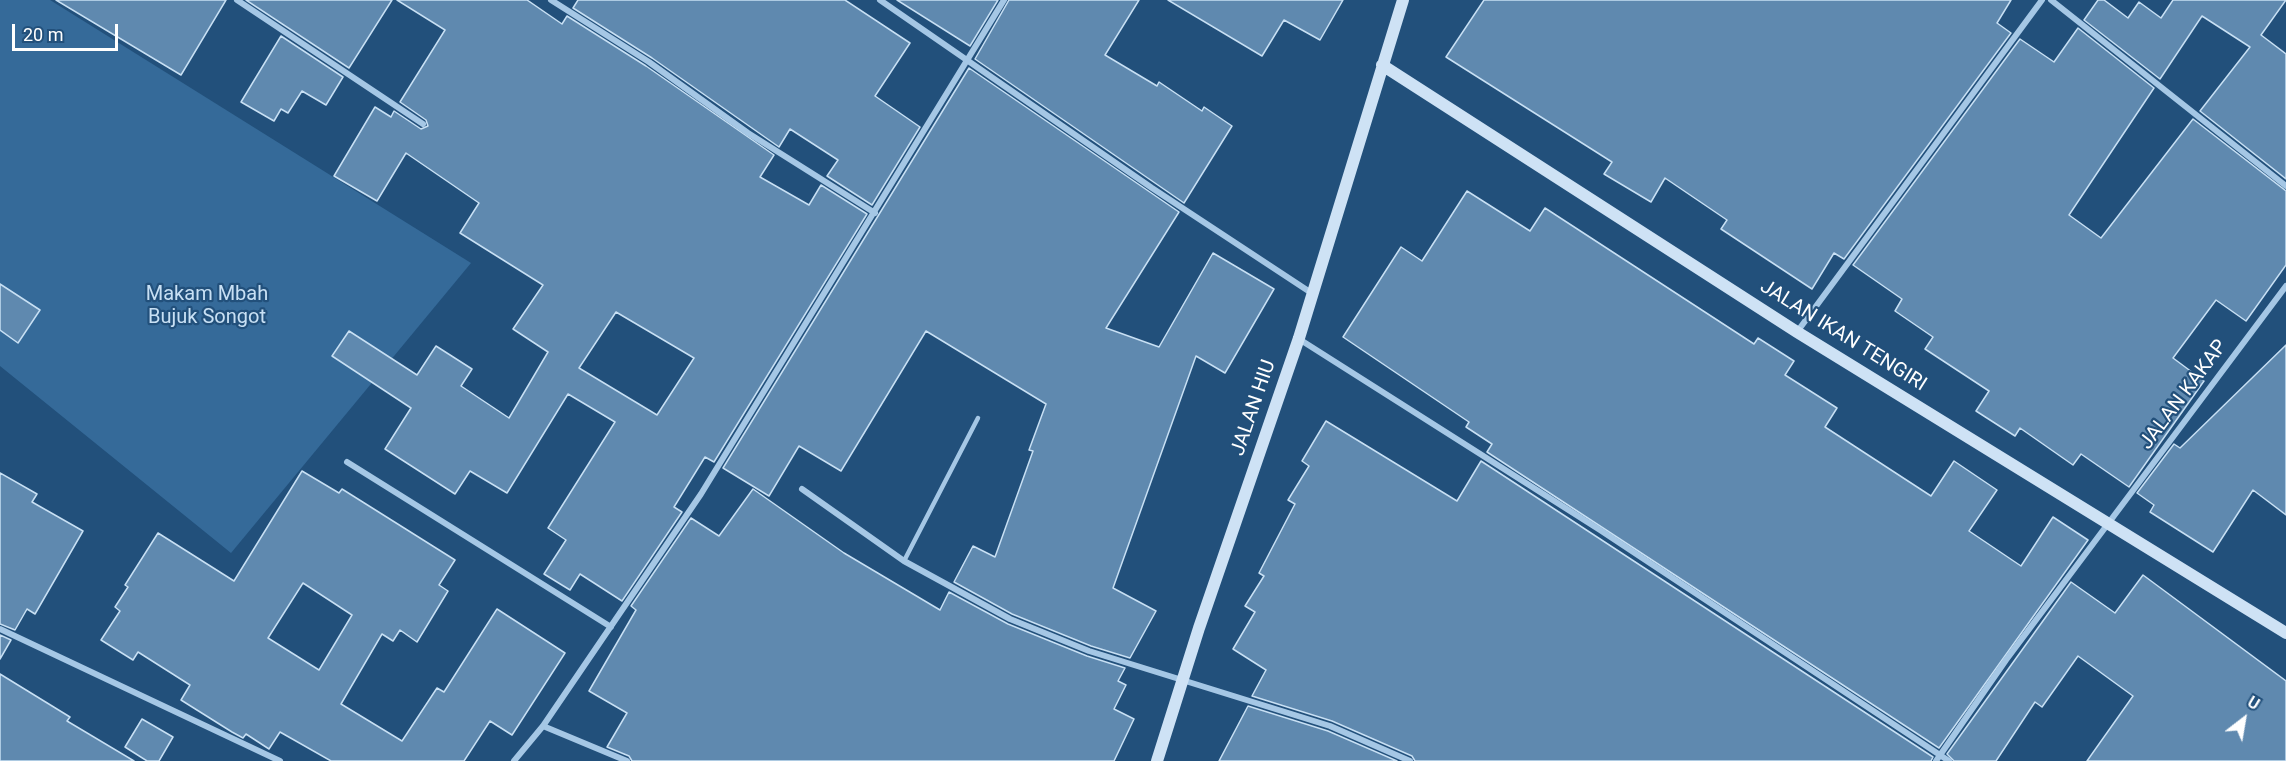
<!DOCTYPE html>
<style>
body{margin:0}
#map{position:relative;width:2286px;height:761px;overflow:hidden;background:#22507b;font-family:Roboto,sans-serif}
canvas{display:block}
.north{position:absolute;left:2214px;top:689px;width:60px;height:60px;-webkit-text-stroke:4px #22507b;paint-order:stroke;rotate:31deg;font-size:16px;font-weight:700;line-height:24px;text-align:center;color:#fff}
.north::after{content:'';display:block;margin:auto;width:21px;height:27px;background:#fff;clip-path:polygon(50% 0,100% 100%,50% 72%,0 100%)}
.scale{position:absolute;left:12px;top:24px;width:106px;height:27px;box-sizing:border-box;border:3px solid #fff;border-top:0;padding-left:8px;font-size:18px;line-height:21px;white-space:nowrap;color:#fff;-webkit-text-stroke:4px #22507b;paint-order:stroke}
</style>
<div id="map">
<canvas width="2286" height="761"></canvas>
<div class="north">U</div>
<div class="scale">20 m</div>
</div>
<script>
const c = document.querySelector('canvas').getContext('2d');
c.lineJoin = 'round';
function paint(path, color) {
  c.fillStyle = color;
  c.fill(path, 'evenodd');
}
function strokePath(path, color, width, dash) {
  c.strokeStyle = color;
  c.lineWidth = width;
  c.lineCap = dash ? 'butt' : 'round';
  c.setLineDash(dash || []);
  c.stroke(path);
}
function write(font, color, halo, rows, align = 'center') {
  c.font = font + ' Roboto,sans-serif';
  c.lineWidth = 4.5;
  c.setLineDash([]);
  c.textBaseline = 'middle';
  c.strokeStyle = halo;
  c.fillStyle = color;
  for (const [text, x, y, turn = 0] of rows) {
    c.save();
    c.translate(x, y);
    c.rotate((+turn || 0) * Math.PI / 180);
    c.textAlign = isNaN(turn) ? turn : align;
    if (halo) c.strokeText(text, 0, 0);
    c.fillText(text, 0, 0);
    c.restore();
  }
}
paint(new Path2D(`
 M0,0H50L471,263L231,553L0,366Z`), '#356a99');
const building = new Path2D(`
 M56,0H226L181,75Z
 M246,0H392L349,68Z
 M397,0H527L562,24L567,16L646,66L774,155L760,177L809,205L821,185L867,214L714,462L705,457L674,507L682,512L622,601L580,574L570,590L544,574L566,540L548,528L615,422L568,394L507,493L470,471L455,494L385,449L411,408L332,356L349,331L417,375L436,346L472,369L461,386L509,418L548,352L513,329L543,285L460,233L479,203L406,153L377,201L334,176L375,107L391,117L394,111L421,129L428,126L426,120L400,102L445,30ZM616,312L694,358L657,415L579,368Z
 M578,0H845L910,43L875,96L920,127L872,205L827,176L838,160L790,129L779,147L652,58L573,8Z
 M897,0H998L970,46Z
 M1009,0H1139L1105,55L1157,86L1159,82L1202,111L1204,107L1232,126L1184,203L975,59Z
 M1168,0H1343L1320,40L1284,20L1262,56Z
 M1484,0H2011L1997,23L2011,33L1844,259L1834,253L1812,289L1721,229L1727,220L1665,178L1651,202L1604,174L1612,162L1446,57Z
 M2098,0H2104L2128,18L2139,2L2161,18L2173,0H2286L2261,35L2286,54V179L2200,111L2250,47L2202,16L2160,79L2084,20Z
 M2078,28L2154,88L2069,215L2101,238L2193,119L2286,191V265L2246,321L2216,300L2173,358L2204,381L2129,487L2081,454L2073,465L2020,428L2015,436L1976,411L1989,391L1925,349L1933,337L1895,311L1902,299L1853,265L2020,39L2054,62Z
 M281,36L343,77L326,105L302,91L288,113L281,109L274,121L241,102Z
 M969,68L1179,212L1106,328L1159,347L1213,253L1274,289L1225,373L1196,356L1113,588L1156,611L1130,658L1091,646L1012,614L954,582L973,546L995,557L1033,451L1029,450L1046,404L926,331L841,471L799,446L769,496L723,468Z
 M1467,191L1530,231L1545,208L1754,344L1758,338L1794,361L1785,375L1837,408L1825,427L1931,496L1954,461L1997,490L1969,531L2021,566L2053,517L2088,540L1939,748L1487,452L1492,444L1466,427L1469,422L1343,337L1401,247L1422,261Z
 M0,284L40,310L18,343L0,330Z
 M2286,345V515L2253,490L2213,552L2150,512L2154,505L2137,493L2174,444L2180,448Z
 M1326,421L1457,501L1481,461L1933,757L1931,761H1415L1412,756L1332,721L1252,696L1266,670L1233,649L1255,612L1245,606L1264,576L1259,573L1295,504L1288,500L1309,466L1302,461Z
 M302,471L339,493L342,489L455,560L439,585L448,591L417,642L400,630L393,641L382,634L341,704L402,741L437,688L444,692L497,609L565,653L512,735L490,721L464,761H331L280,732L269,749L246,734L243,738L232,732L181,700L190,685L138,652L133,660L101,640L120,611L115,607L128,587L125,585L158,533L234,581ZM303,583L352,615L319,670L268,638Z
 M0,473L37,494L32,502L83,531L35,614L27,609L15,630L0,624Z
 M753,489L844,553L940,610L949,592L1008,624L1087,656L1125,668L1118,681L1126,685L1114,709L1134,719L1114,761H632L629,756L607,747L627,713L589,691L636,610L631,606L691,518L719,536Z
 M2143,575L2286,681V761H2087L2133,696L2078,656L2042,707L2035,702L1996,761H1954L1947,754L2071,582L2115,613Z
 M0,635L11,640L0,659Z
 M0,674L70,717L67,721L134,761H0Z
 M1248,706L1328,731L1397,761H1219Z
 M142,719L173,737L159,761H147L125,747Z`);
paint(building, '#5f89af');
strokePath(building, '#c8e0f4', 1.5);
strokePath(new Path2D(`
 M904,561L978,418`), '#a5c7e5', 4.5);
strokePath(new Path2D(`
 M237,0L423,124
 M551,0L649,62L748,133L875,213
 M880,0L1152,188L1313,294
 M2051,0L2286,186
 M1797,332L2042,0
 M1299,339L1600,530L1949,761
 M347,462L611,627
 M802,489L904,561L1010,619L1089,651L1330,726L1410,761
 M0,629L280,761
 M543,726L627,761
 M514,761L543,726L701,494L1004,0
 M1936,761L2006,660L2286,286`), '#a5c7e5', 6);
strokePath(new Path2D(`
 M1382,65L1797,332L2286,633
 M1157,761L1199,628L1299,338L1403,0`), '#cee2f5', 12);
write('20px', '#c8e0f4', '#22507b', [
 ["Makam Mbah",207,295],
 ["Bujuk Songot",207,318]
]);
write('20px', '#fff', '#22507b', [
 ["JALAN IKAN TENGIRI",1843,336,32],
 ["JALAN KAKAP",2184,395,-53],
 ["JALAN HIU",1254,408,-71]
]);
</script>
